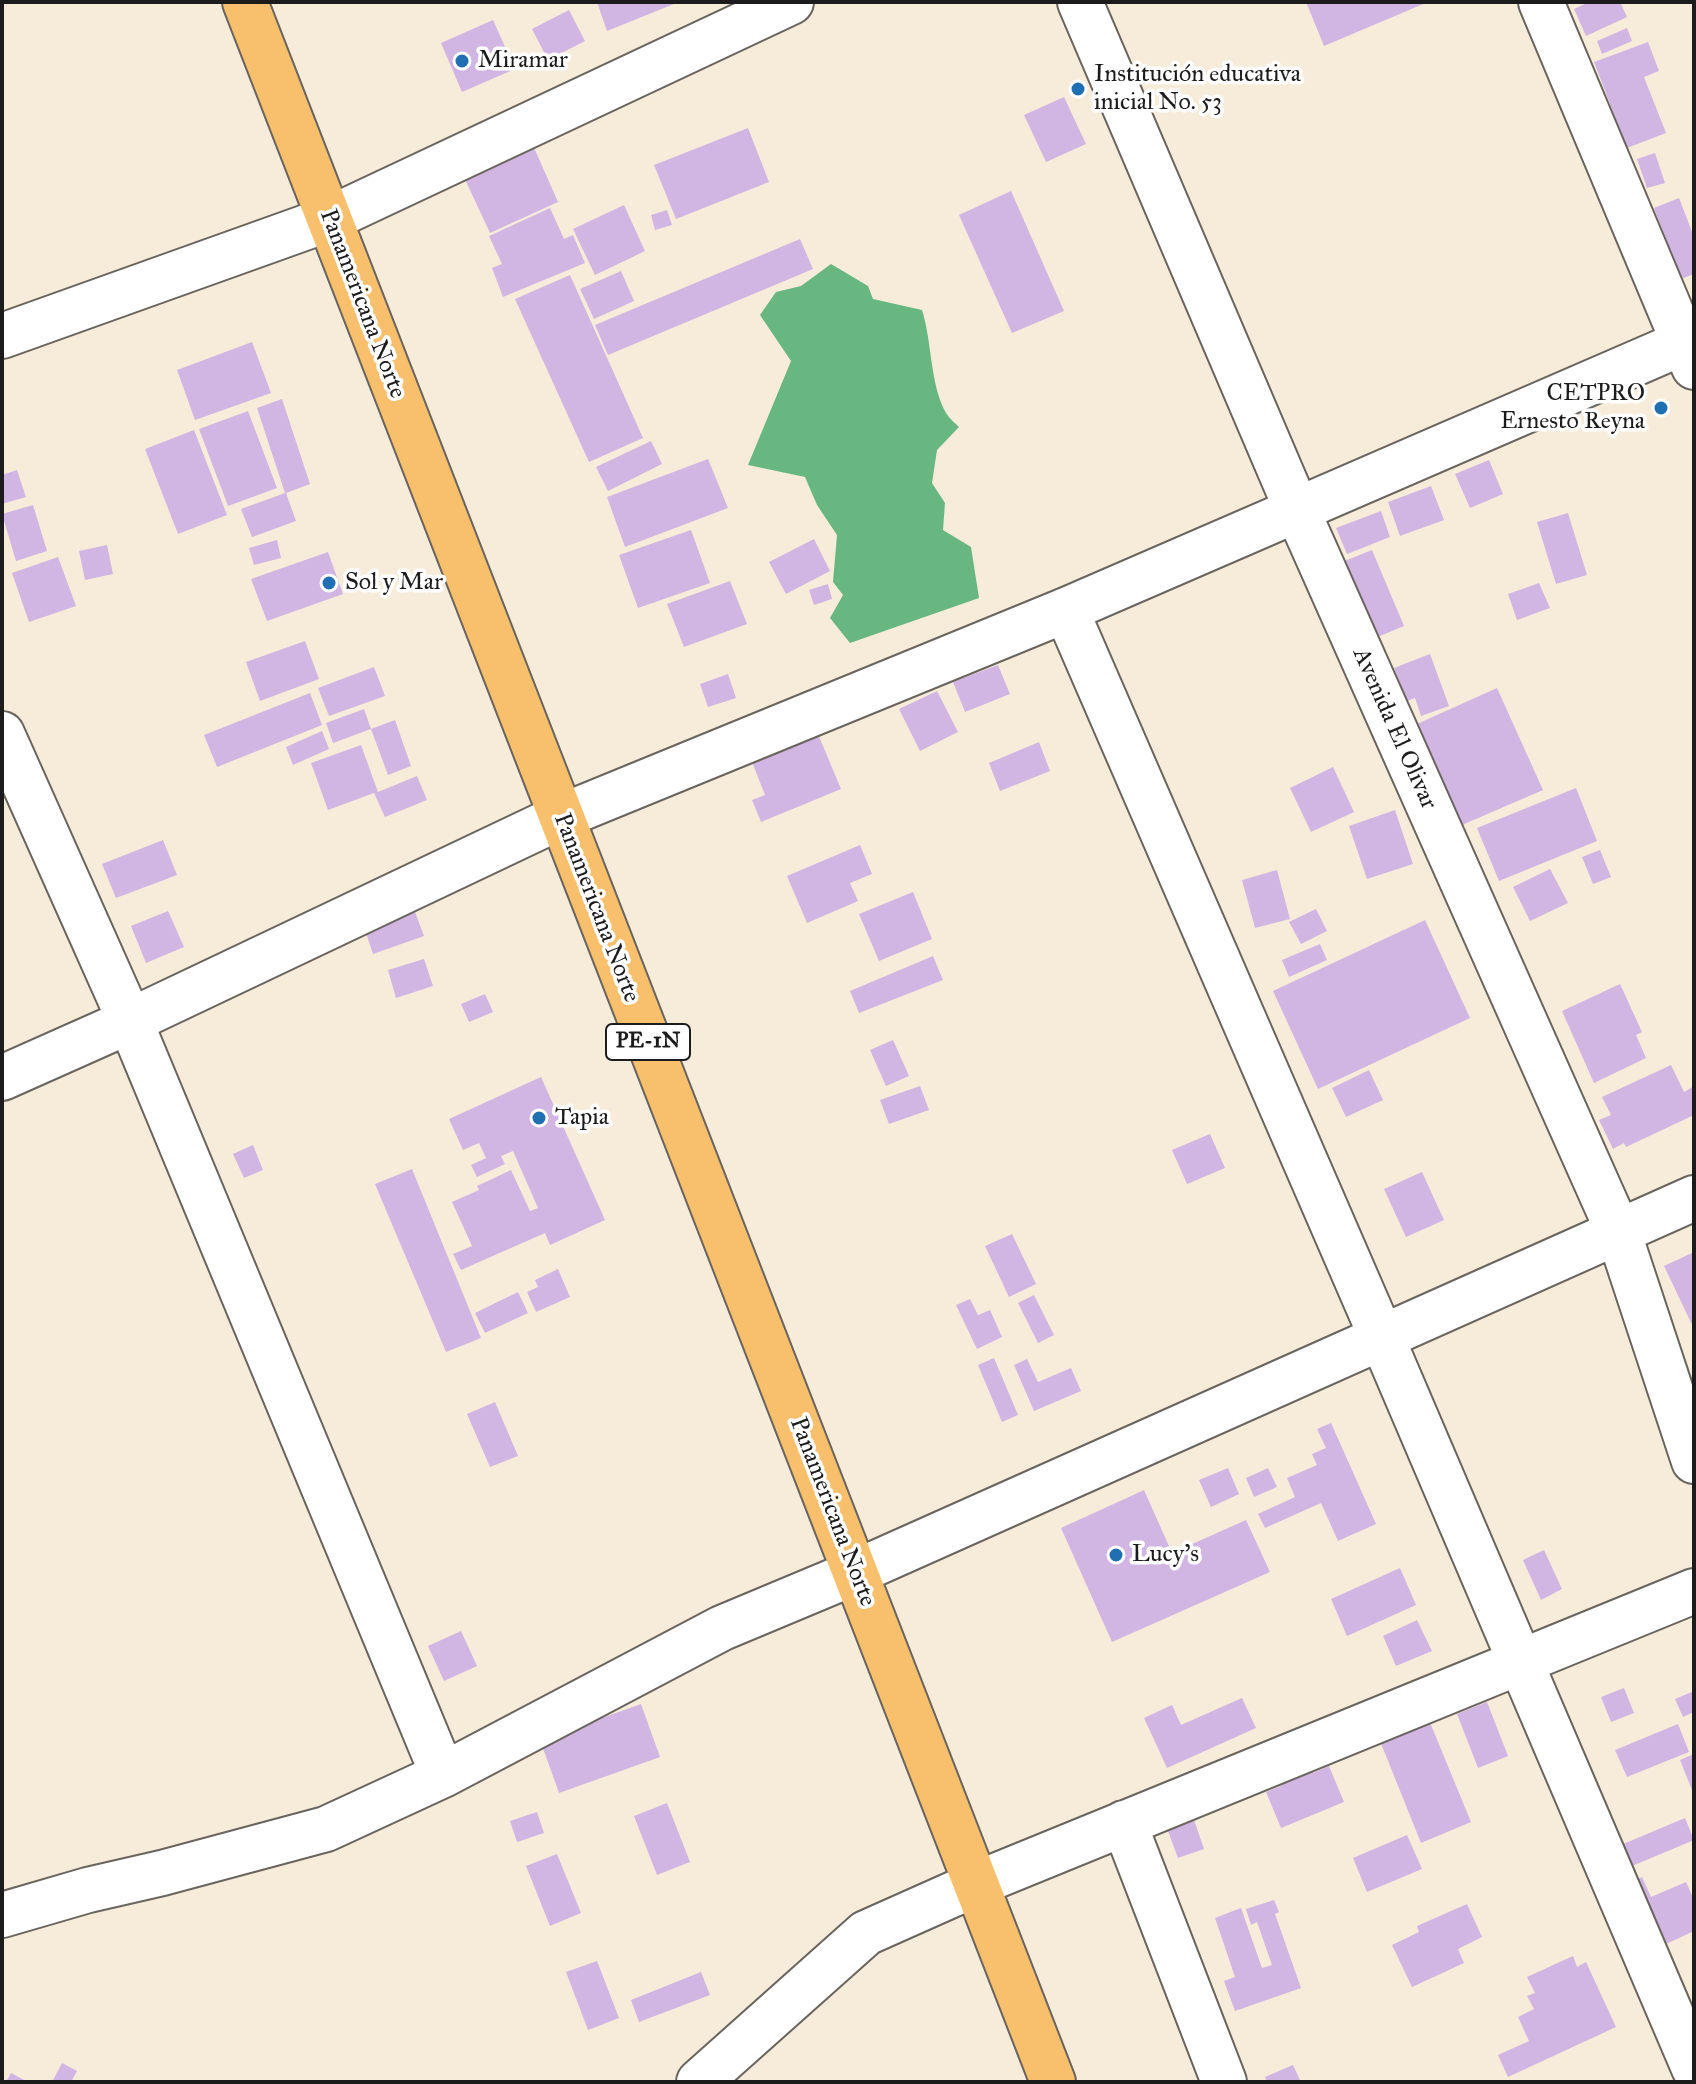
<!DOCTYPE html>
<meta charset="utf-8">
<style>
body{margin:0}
#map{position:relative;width:1696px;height:2084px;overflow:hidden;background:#f7ecda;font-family:"IM FELL Great Primer",serif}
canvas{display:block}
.frame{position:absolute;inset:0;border:4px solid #1c1c1c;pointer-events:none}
</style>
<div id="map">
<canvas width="1696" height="2084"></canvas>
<div class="frame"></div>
</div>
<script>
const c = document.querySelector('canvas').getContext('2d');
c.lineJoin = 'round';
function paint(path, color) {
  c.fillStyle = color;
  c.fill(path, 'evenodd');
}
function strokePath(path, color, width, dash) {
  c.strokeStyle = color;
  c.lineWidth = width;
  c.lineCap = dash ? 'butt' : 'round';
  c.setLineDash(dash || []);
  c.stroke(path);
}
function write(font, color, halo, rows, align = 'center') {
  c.font = font + ' "IM FELL Great Primer",serif';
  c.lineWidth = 7;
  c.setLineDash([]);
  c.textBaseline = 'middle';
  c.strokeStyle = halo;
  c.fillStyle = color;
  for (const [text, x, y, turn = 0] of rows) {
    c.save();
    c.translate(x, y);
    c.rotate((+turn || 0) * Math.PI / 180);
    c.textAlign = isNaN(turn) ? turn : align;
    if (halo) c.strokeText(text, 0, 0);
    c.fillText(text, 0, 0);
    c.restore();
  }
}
paint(new Path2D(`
 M831,264L868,286L873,299L922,310C932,341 930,385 946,413C949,418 955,423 959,427L937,450L932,483L945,503L943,530L971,547L979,598L850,643L830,618L843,595L833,582L837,535L817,505L805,477L748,465L791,361L760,315L776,292L801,286Z`), '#68b781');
paint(new Path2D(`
 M597,2H679L607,31Z
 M1306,2H1428L1324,46Z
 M1589,2H1620L1627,17L1586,36L1574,9Z
 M569,10L585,41L548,60L532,29Z
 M493,20L515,69L462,92L441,43Z
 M1627,28L1632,41L1602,54L1597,41Z
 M1648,42L1659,71L1644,77L1666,133L1627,148L1594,62Z
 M1064,97L1086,144L1046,162L1024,115Z
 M748,128L769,182L676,219L654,165Z
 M532,143L558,202L490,233L463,175Z
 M1655,153L1665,183L1647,188L1637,159Z
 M1011,191L1064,311L1012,333L959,215Z
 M1679,198L1694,237V274L1681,279L1654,208Z
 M624,205L645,251L595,275L573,229Z
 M550,208L564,239L573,235L585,263L503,297L492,268L502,264L489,236Z
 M667,210L672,225L655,230L651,215Z
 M800,239L813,269L608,355L595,325Z
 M621,271L634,301L594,319L580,289Z
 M570,275L643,438L589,462L515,299Z
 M252,342L271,393L195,420L177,370Z
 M282,399L310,484L286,493L296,521L252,537L241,509L285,493L257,408Z
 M248,411L277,488L228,506L199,429Z
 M194,430L227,515L178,534L145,449Z
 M651,441L662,464L608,491L596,467Z
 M708,459L728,508L625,547L607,497Z
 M1489,460L1503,494L1470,508L1455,474Z
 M17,470L26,497L2,504V475Z
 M1431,486L1444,520L1400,536L1388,502Z
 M33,505L47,551L16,561L2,514Z
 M1381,511L1390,537L1347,554L1336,528Z
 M1568,513L1587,575L1556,584L1537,522Z
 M691,530L710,583L638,608L619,555Z
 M814,539L830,571L786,594L769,562Z
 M277,540L281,558L254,565L249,548Z
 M107,545L113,574L85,580L79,551Z
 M1372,550L1404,626L1375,638L1342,562Z
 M328,552L343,594L267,621L251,579Z
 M58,557L76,606L29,622L12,573Z
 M730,581L747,624L684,647L667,604Z
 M1539,583L1550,608L1517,620L1508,594Z
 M828,584L832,599L814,605L809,590Z
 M305,641L319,679L260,701L246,662Z
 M1430,654L1449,706L1421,716L1415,698L1407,701L1394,668Z
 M998,665L1010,694L965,712L953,682Z
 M374,667L385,696L329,716L318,688Z
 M728,674L736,698L708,707L700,684Z
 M1497,688L1543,790L1462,825L1417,724Z
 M937,691L958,732L920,751L899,709Z
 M310,693L322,725L217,767L204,735Z
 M364,709L371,729L333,743L326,723Z
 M395,720L411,766L388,775L371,729Z
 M322,731L329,749L293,765L286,747Z
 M818,734L841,789L761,822L752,800L765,795L752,762Z
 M1039,742L1050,771L1000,791L989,763Z
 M361,745L378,792L417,776L427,800L385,817L374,793L328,810L311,763Z
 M1333,767L1354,812L1311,832L1290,788Z
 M1576,788L1597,841L1499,881L1477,828Z
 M1395,810L1413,864L1367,879L1349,826Z
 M163,840L177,875L116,898L102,864Z
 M860,845L872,874L850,883L858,901L807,923L787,876Z
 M1600,850L1611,877L1593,884L1582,857Z
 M1550,869L1568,903L1530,921L1513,887Z
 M1277,870L1290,919L1255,928L1242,880Z
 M913,892L932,939L879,961L859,914Z
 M414,909L424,936L373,954L364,927Z
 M1316,909L1327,931L1301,944L1289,922Z
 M168,911L184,947L146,963L131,926Z
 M1425,920L1470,1018L1318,1089L1273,991Z
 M1320,944L1327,960L1289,977L1282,960Z
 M933,956L943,980L859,1013L850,991Z
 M424,959L433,986L396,998L388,970Z
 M1620,984L1642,1032L1636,1035L1646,1058L1594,1083L1562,1011Z
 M485,994L493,1012L469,1022L461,1004Z
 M893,1040L909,1076L886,1086L870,1050Z
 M1671,1065L1684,1092L1694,1086V1115L1626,1147L1624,1143L1613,1149L1599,1120L1611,1115L1602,1097Z
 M1369,1070L1383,1100L1346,1117L1332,1088Z
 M541,1077L605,1220L550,1245L545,1233L461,1270L453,1254L472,1246L452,1202L479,1190L477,1186L511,1170L530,1211L538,1208L513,1151L501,1156L505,1164L477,1177L471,1165L486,1158L479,1143L463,1150L449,1119Z
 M920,1086L929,1110L889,1124L880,1100Z
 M1210,1134L1225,1168L1187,1184L1172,1150Z
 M253,1145L263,1170L244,1178L233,1154Z
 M412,1169L481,1338L446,1352L375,1184Z
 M1422,1172L1444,1220L1406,1237L1384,1189Z
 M1012,1234L1036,1284L1009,1297L985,1246Z
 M1694,1252V1329L1664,1266Z
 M558,1269L570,1297L536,1312L527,1292L538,1287L535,1280Z
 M518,1292L528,1313L485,1333L475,1313Z
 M1034,1295L1054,1335L1038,1343L1018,1303Z
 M970,1299L978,1315L990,1310L1002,1337L977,1349L956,1305Z
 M994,1358L1018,1415L1002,1422L978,1365Z
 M1027,1359L1038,1382L1071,1368L1081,1391L1034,1411L1014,1365Z
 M495,1402L518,1456L490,1467L467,1414Z
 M1331,1423L1376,1524L1338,1541L1321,1503L1265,1528L1258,1514L1295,1497L1287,1478L1317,1465L1312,1454L1326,1448L1317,1429Z
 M1228,1468L1239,1494L1211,1507L1199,1480Z
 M1268,1468L1277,1487L1254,1497L1246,1478Z
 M1144,1490L1172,1553L1246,1520L1270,1572L1112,1642L1061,1528Z
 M1544,1550L1562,1589L1541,1600L1523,1560Z
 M1400,1568L1416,1605L1347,1636L1331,1599Z
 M1417,1620L1432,1651L1396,1666L1383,1636Z
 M461,1631L477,1666L444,1681L428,1646Z
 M1624,1688L1634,1713L1611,1722L1601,1697Z
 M1694,1691V1712L1683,1717L1675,1699Z
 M1242,1698L1256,1728L1167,1768L1144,1718L1172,1705L1181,1725Z
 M1487,1702L1508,1756L1478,1768L1457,1714Z
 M641,1704L660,1757L559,1793L540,1740Z
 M1429,1720L1471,1822L1421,1843L1380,1741Z
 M1678,1724L1689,1752L1627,1777L1615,1750Z
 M1694,1754V1795L1680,1760Z
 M1306,1757L1313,1773L1329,1766L1344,1802L1281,1828L1266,1792L1281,1786L1275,1770Z
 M667,1803L690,1862L657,1875L634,1816Z
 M537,1812L544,1833L517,1842L510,1821Z
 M1192,1814L1204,1849L1178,1858L1165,1823Z
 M1685,1818L1694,1840L1625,1869L1616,1847Z
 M1407,1835L1422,1869L1367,1892L1353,1858Z
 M557,1854L581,1913L550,1926L526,1866Z
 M1642,1877L1651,1897L1686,1882L1694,1900V1931L1664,1945L1618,1888Z
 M1274,1900L1279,1912L1275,1914L1301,1988L1235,2011L1224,1981L1235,1977L1215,1918L1241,1908L1262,1968L1272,1965L1257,1922L1251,1925L1246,1909Z
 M1467,1904L1482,1937L1458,1949L1464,1963L1412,1987L1392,1945L1419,1932L1417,1926Z
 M1573,1956L1577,1967L1586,1962L1616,2027L1508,2077L1498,2055L1529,2041L1518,2017L1534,2009L1527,1996L1535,1993L1527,1977Z
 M597,1961L619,2018L588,2030L566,1972Z
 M701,1972L710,1995L639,2022L631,2000Z
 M62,2063L77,2071L71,2082H52Z
 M1293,2065L1301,2082H1267L1265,2077Z
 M11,2073L28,2082H6Z`), '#d1b5e3');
const minor = new Path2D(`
 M1080,2L1297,510L1618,1231L1694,1461
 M1541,2L1694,367
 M2,336L329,219L791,2
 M1066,610L1382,1338L1694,2068
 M2,734L130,1021L443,1775
 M2,1078L130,1021L560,817L1066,610L1694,338
 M1124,1823L1224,2082
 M2,1915L88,1890L162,1873L326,1829L443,1775L722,1628L856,1572L1694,1198
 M699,2082L866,1933L976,1884L1694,1591`);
const trunk = new Path2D(`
 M245,2L1053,2082`);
strokePath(minor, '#69655e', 48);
strokePath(trunk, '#69655e', 48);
strokePath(minor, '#fff', 44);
strokePath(trunk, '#f8bf6c', 44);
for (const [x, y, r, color] of [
 [462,61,8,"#1f6fb2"],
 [1078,89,8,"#1f6fb2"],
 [1661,408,8,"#1f6fb2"],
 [329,583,8,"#1f6fb2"],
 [539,1118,8,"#1f6fb2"],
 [1116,1555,8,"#1f6fb2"]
]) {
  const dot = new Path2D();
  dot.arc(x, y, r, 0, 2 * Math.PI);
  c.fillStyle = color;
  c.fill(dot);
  strokePath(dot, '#fff', 3);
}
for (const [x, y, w] of [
 [648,1042,84]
]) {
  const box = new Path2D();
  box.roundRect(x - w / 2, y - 18, w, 36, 6);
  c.fillStyle = '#fff';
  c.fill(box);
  strokePath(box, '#1c1c1c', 2);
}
write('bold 22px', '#1c1c1c', null, [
 ["PE-1N",648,1042]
]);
write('24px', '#1c1c1c', '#fff', [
 ["Miramar",478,61],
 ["Institución educativa",1094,75],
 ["inicial No. 53",1094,103],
 ["CETPRO",1645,394,"right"],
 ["Ernesto Reyna",1645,422,"right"],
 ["Sol y Mar",345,583],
 ["Tapia",555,1118],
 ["Lucy's",1132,1555]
], 'left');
write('24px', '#1c1c1c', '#fff', [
 ["Panamericana Norte",362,304,69],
 ["Avenida El Olivar",1394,729,66],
 ["Panamericana Norte",596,908,69],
 ["Panamericana Norte",832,1512,69]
]);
</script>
